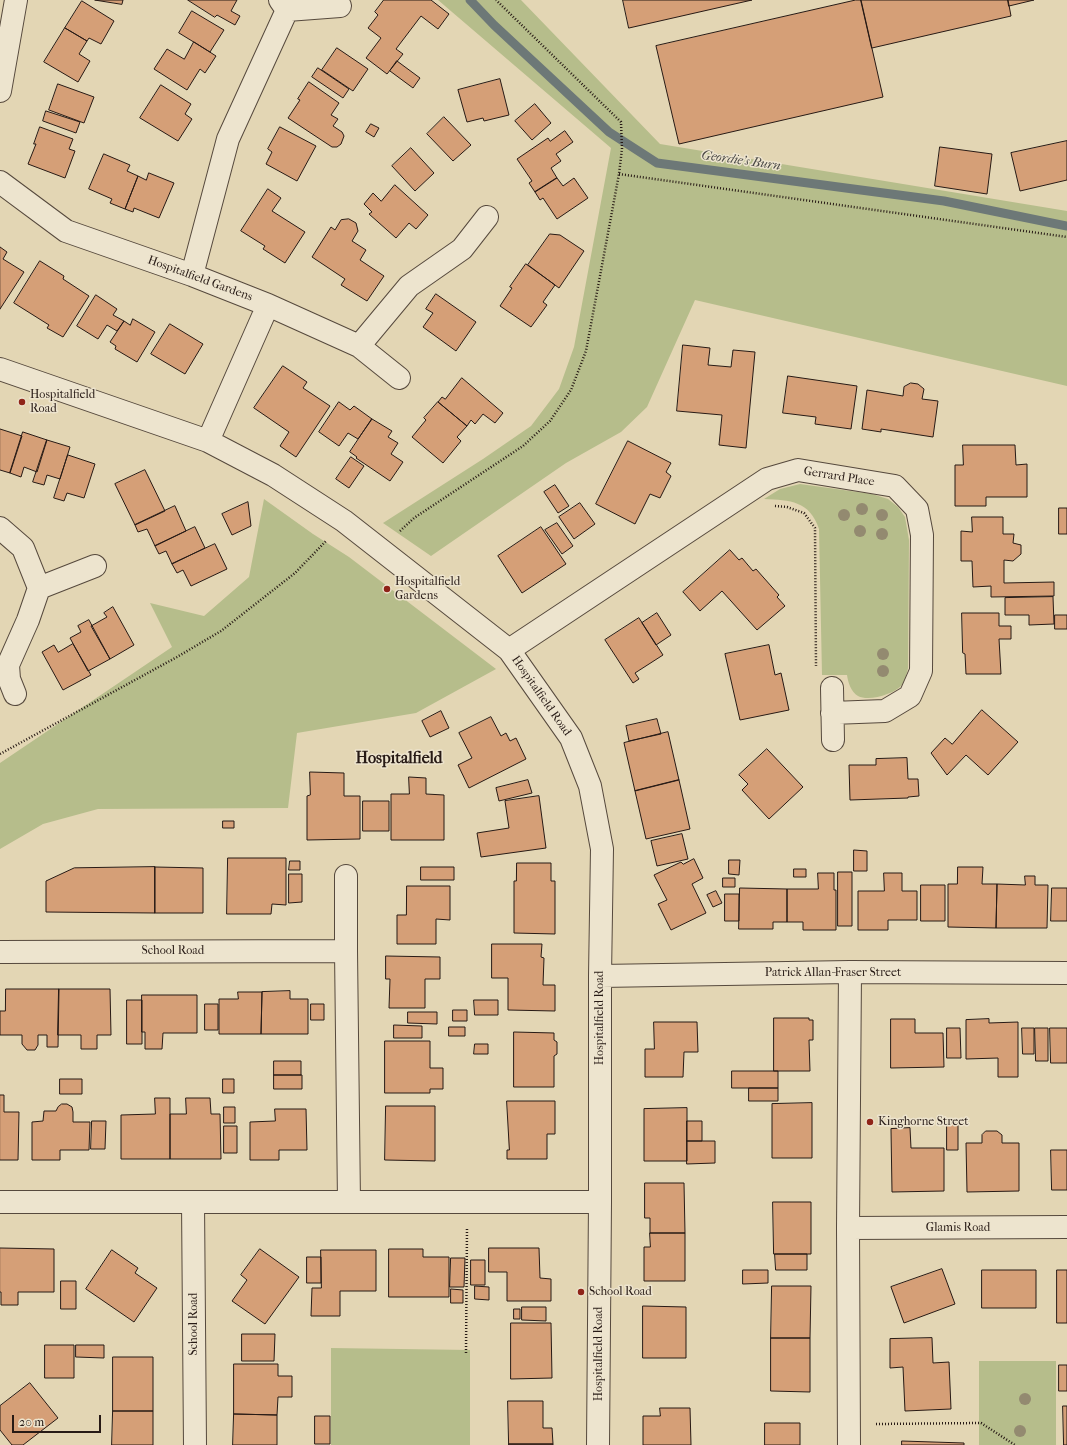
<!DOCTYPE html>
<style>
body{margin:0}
#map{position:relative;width:1067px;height:1445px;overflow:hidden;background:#e3d6b4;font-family:"IM FELL French Canon",serif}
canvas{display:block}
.scale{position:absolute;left:12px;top:1415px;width:89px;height:18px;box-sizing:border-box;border:2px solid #271a15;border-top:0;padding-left:5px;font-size:12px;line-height:14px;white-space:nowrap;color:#271a15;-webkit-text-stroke:3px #ede4ce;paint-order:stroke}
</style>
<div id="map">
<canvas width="1067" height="1445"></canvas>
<div class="scale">20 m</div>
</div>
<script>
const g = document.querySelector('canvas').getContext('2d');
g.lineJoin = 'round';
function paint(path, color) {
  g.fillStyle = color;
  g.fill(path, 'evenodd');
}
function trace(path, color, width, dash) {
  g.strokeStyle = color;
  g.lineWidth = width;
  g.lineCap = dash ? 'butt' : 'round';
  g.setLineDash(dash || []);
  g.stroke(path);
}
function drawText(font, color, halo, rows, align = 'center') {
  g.font = font + ' "IM FELL French Canon",serif';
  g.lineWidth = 3;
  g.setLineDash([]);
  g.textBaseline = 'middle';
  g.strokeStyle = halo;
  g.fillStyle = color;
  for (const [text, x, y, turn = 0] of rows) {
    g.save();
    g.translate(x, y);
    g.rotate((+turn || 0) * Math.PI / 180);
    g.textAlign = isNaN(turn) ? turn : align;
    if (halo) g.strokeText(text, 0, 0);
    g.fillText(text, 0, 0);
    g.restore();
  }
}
paint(new Path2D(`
 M438,0h83l139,144 407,67v175l-372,-86 -48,107 -26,25 -55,31 -135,93 -48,-33 100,-64 48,-33 28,-37 15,-42 37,-199z
 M800,484l72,10 16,5 10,8 7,10 4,23 -1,128c-1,5 -3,13 -6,17 -8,9 -33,17 -44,11 -7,-4 -10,-14 -11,-21h-25l-3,-146c-9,-28 -29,-29 -55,-30l16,-10z
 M264,499l49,35 36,23 147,112 -80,44 -119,20 -9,75 -190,1 -55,15 -43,25v-86l172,-116 -22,-44 54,13 45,-39z
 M331,1348l139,2v95h-139z
 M979,1361h77v84h-77z`), '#b6bd8b');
trace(new Path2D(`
 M470,0l24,25 115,107 48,31 287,38 123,25`), '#6d7877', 9);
const building = new Path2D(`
 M95,0h28l-1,4z
 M188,0h49l-6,11 9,5 -5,9 -18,-10 -2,2z
 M384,0h47l18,14 -11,15 -17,-13 -25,33 7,5 -16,20 -21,-16 15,-20 -13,-10 10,-13 -3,-3z
 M623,0h129l-123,28z
 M856,0h5l22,97 -204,47 -23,-98z
 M861,0h147l3,16 -139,32z
 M1008,0h26l-25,6z
 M82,1l32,20 -13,23 -12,-6 -2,3 -22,-13z
 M192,11l32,19 -14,22 -31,-19z
 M65,28l22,13 -8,13 11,7 -12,21 -34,-20z
 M194,42l22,14 -11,17 -5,-4 -13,21 -33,-21 13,-20 17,10z
 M337,48l31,21 -15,22 -31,-21z
 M397,61l23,17 -7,10 -23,-17z
 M318,68l31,21 -6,9 -31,-21z
 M500,79l9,36 -25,6 -1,-3 -16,4 -9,-32z
 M309,82l30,21 -8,12 7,4 -5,7 9,6 2,4 -3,8 -4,3h-5l-44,-29 12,-18 -2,-1z
 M58,84l36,13 -10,26 -35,-13z
 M161,85l30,19 -6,10 7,5 -14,22 -38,-23z
 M535,104l16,19 -19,17 -17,-19z
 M46,111l34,11 -4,11 -33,-12z
 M444,117l27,28 -18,16 -26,-27z
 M371,124l8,4 -5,9 -8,-5z
 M40,127l33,12 -4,10 6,2 -10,27 -37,-14 8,-20h-2z
 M280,127l36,19 -19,35 -31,-17 6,-12 -4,-3z
 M565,131l8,11 -17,12 5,7 -10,7 6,10 -22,14 -6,-9 3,-2 -15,-22 31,-21 2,3z
 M1067,141v39l-47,11 -9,-38z
 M940,147l52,7 -5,40 -52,-8z
 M411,148l23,25 -19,18 -23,-25z
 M104,154l26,11 -3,6 11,5 -13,33 -15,-6 2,-4 -23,-10z
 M149,173l25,10 -15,35 -25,-10 -1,4 -8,-3 13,-33 8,4z
 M557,178l6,8 11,-8 14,20 -31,21 -14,-21 -3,2 -5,-8z
 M395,185l33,30 -12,14 -7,-6 -13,15 -27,-24 3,-2 -8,-8 9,-11 8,8z
 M268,189l13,9 -9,13 33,21 -20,31 -22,-14 2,-3 -24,-15z
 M349,219l7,4 2,8 -6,10 14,9 -6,10 24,16 -17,25 -26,-16 4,-6 -33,-22 19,-30 4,3 6,-10z
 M550,234l10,1 24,16 -25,37 -31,-23z
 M0,247l7,5 -4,7 21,13 -24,37z
 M40,261l24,15 -1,3 26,17 -26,41 -16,-9 2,-3 -35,-22z
 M526,264l29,21 -12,17 4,3 -16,22 -31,-21 12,-18 -2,-1z
 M436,294l40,28 -20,29 -33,-24 10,-14 -7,-4z
 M96,295l21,14 -4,6 11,6 -7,10 -10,-6 -9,14 -21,-13z
 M133,319l22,13 -18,30 -22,-13 1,-3 -6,-4 14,-21 6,4z
 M170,324l33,20 -18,30 -34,-20z
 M683,345l27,3 -2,17 23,2 2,-17 22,2 -9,96 -27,-3 3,-30 -45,-4z
 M283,366l24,16 -4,6 27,18 -34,51 -16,-11 9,-14 -35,-24z
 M788,376l69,10 -6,43 -36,-5 1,-7 -33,-4z
 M462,378l41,35 -8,10 -12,-9 -8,10 -4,-4 -4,6 -29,-24 4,-5 3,2z
 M911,383l7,1 6,5 -2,10 16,2 -5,36 -52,-8v3l-19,-3 5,-39 36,6 1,-9z
 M339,402l11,8 4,-4 18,13 -14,20 -10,-6 -9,13 -20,-14z
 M438,402l29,24 -10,11 4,4 -18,22 -31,-26 14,-17 -2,-2z
 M372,419l20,12 -4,6 10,6 -7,11 12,8 -13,19 -34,-23 1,-1 -7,-5z
 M0,429l22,7 -12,37 -10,-3z
 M23,432l24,8 -10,32 -13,-5 -3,10 -11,-4z
 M47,440l23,7 -10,32 -13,-4 -3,10 -11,-3z
 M628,441l43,22 -5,9 5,4 -11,22 -10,-4 -15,30 -39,-20z
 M963,445h52l1,20 11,-1v33h-41v9h-31v-41h8z
 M68,455l27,9 -11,34 -17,-5 -3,8 -10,-3z
 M351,457l13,9 -15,22 -13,-9z
 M145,470l20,41 -30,14 -20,-41z
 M555,485l14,21 -11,7 -14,-21z
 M248,502l3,24 -19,9 -10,-21z
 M580,503l15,21 -21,15 -15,-22z
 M175,506l11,25 -31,15 -8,-17 -9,3 -3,-7z
 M1059,508h8v26h-8z
 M972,517h31v17h11l-1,9 8,2v9l-8,7 -9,-1v23l50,-1v14l-63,1v-11l-18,1 -1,-26h-11v-30l11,1z
 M557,523l16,23 -11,8 -17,-24z
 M195,527l10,21 -33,16 -6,-13 -7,3 -4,-8z
 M541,527l25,37 -44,29 -24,-37z
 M215,544l12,25 -36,17 -8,-16 -6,3 -5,-9z
 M730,550l9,10 3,-2 11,13 3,-2 23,26 -2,2 8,9 -28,24 -35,-39 -22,20 -17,-19z
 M1053,597l1,27 -25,1v-10h-24v-17z
 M113,607l21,38 -24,14 -19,-33 16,-9 -3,-4z
 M657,613l14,22 -15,10 -14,-22z
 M962,613h37v13h12v13h-12l2,35h-35l-1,-20 -2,-1z
 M1055,615h12v14h-12z
 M639,618l24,37 -28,18 4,6 -6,4 -28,-43z
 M89,620l21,39 -22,12 -18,-33 11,-6 -3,-6z
 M73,644l18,31 -28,15 -21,-38 12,-7 4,7z
 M769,645l6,30 6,-2 8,37 -49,10 -15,-66z
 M982,710l36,32 -30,33 -22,-20 -19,20 -16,-22 14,-15 7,6z
 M441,711l8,17 -19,9 -8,-16z
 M491,717l10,19 5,-3 4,8 6,-3 10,21 -57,29 -11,-23 14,-7 -13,-25z
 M657,719l4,15 -32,7 -3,-15z
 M668,732l11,48 -44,11 -11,-48z
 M767,749l36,38 -34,32 -27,-29 6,-6 -9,-9z
 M907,758l1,21h10l1,17 -11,1v1l-58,2 -1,-35h27v-6z
 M310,772l34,1v23h16v43l-53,1v-44l3,-1z
 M409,777l17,1v16l18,1v45h-53v-46h18z
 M528,780l4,13 -33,8 -3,-13z
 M679,780l11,49 -44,10 -11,-48z
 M539,796l7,52 -65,9 -4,-24 32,-5 -4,-27z
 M363,801h26v30h-26z
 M223,821h11v7h-11z
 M682,834l6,25 -31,7 -6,-25z
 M854,850l13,1v20h-13z
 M228,858h58v47l-14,-1 -1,10h-44z
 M694,859l9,19 -11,6 14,29 -35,17 -13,-26 9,-4 -13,-25 27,-13 2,2z
 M729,860h11l-1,15 -10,-1z
 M290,861h10v9h-11z
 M517,863h34v18h4v53l-41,-1v-52h2z
 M155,867v46l-109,-1v-31l28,-13z
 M155,867l48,1v45h-48z
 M421,867h33v13h-33z
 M958,867h25l-1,17h15l-1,44 -48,-1v-43h9z
 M794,869h12v8h-12z
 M838,872h14v54h-14z
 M818,873h16v17h2v40h-33v-8h-16v-33h31z
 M884,873h18v18h15v29h-29v10h-30v-39h26z
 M289,874h13v28l-13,1z
 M1025,876h10v9h13l-1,43h-51l1,-44 28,1z
 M723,878h12v9h-12z
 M921,885h24v36h-24z
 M407,886h43v34l-14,-1v25h-39v-29h9z
 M740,888l47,1v33h-14v7h-34z
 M1052,888h15v33h-16z
 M716,891l6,12 -9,4 -6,-12z
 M725,894h14v27h-14z
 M492,944h50l-1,13 3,1 -1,27h12v26l-47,-1v-32h-16z
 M386,956l54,1v22h-15v29h-36l1,-29h-4z
 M6,989h53l-1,58h-11v-12h-9v10l-3,5h-8l-5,-6v-9h-22v-24h5z
 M59,989h51l1,46h-14v14h-16v-14h-23z
 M290,991v8h18v35h-47l1,-42z
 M238,992h24l-1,42h-42v-35h19z
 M142,995h55v38h-34l-1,16h-17v-17h-3z
 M127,1000h15v44h-15z
 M474,1000h24v15h-23z
 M205,1004h13v26h-13z
 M311,1004h13v16h-13z
 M453,1010h14v11h-14z
 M408,1012h29v12l-29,-1z
 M774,1018h35v2h4v20h-4l1,31h-36z
 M891,1019h24v14h28l1,34 -53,1z
 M989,1019v4l29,-1v55h-20v-19l-32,1v-39z
 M654,1022h43l1,30h-14l-1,25h-38v-28h9z
 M394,1025l28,1v12h-28z
 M449,1027h16v9h-16z
 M947,1028h13l1,30h-14z
 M1022,1028h12v26h-11z
 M1035,1028h13v33h-12z
 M1050,1028h17v35h-16z
 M514,1032l40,1v7l3,2v12l-3,2v31h-40z
 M385,1041h45v27h13v21h-13v4h-45z
 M475,1044h13v10h-14z
 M274,1061h27v14h-27z
 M732,1071h46v17h-46z
 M274,1075h28v14h-28z
 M60,1079h22v15h-22z
 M223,1079h11v14h-11z
 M749,1088h29v13h-29z
 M0,1095h4v17h15l-1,48h-18z
 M155,1098h15v61h-49v-44l34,-1z
 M186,1098h24l1,16h9l1,45h-51v-45h16z
 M507,1101h48v33h-8v25h-40v-9h2z
 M812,1103v55h-40v-54z
 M62,1104h5l5,3 1,5v10h17l-1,28h-29v10h-28v-38l11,-1 1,-10h12l2,-4z
 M386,1106h49v55l-50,-1z
 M224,1107h11v16h-11z
 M687,1108v53h-43v-52z
 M275,1109h31l1,41h-28v10h-29v-38l25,-1z
 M92,1121h14l-1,28h-14z
 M687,1121h15v20h-15z
 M947,1123h11v27h-11z
 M224,1126h13v27h-13z
 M910,1128l1,20h33v43l-52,1 -1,-63z
 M986,1131h11l5,4v8h17v48l-52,1 -1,-49h16v-8z
 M687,1141h28v22l-28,1z
 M1051,1150h16v40h-15z
 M645,1183h39l1,50h-35v-15h-5z
 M773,1202h38v52h-37z
 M650,1233h35v48h-41v-34h6z
 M0,1248l54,1v43h-36v13h-17v-13h-1z
 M489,1248h50l1,30 11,1v22h-44v-29h-18z
 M260,1249l39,28 -34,47 -33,-23 15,-21 -6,-5z
 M389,1249h34v8h26v40h-60z
 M112,1250l26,18 -3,5 22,15 -23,34 -48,-33z
 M321,1250h55v41h-36v25h-29l1,-28h9z
 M775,1254h32v16h-31z
 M307,1257h14v26h-14z
 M451,1258h14l-1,29h-14z
 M471,1260h14v25h-14z
 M942,1269l13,35 -51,19 -13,-36z
 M743,1270h25v13l-25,1z
 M982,1270h54v38h-54z
 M1057,1270h10v53h-10z
 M61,1281h15v28h-15z
 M475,1286l14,1v13l-14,-1z
 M772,1286h39l-1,52h-39z
 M451,1289l12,1v13h-12z
 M643,1306l43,1v51h-43z
 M522,1307h24v14l-24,-1z
 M514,1309h6v10h-6z
 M511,1323h40l1,55 -41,1z
 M242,1334h33l-1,27h-32z
 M771,1338h39v54l-39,-1z
 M932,1338l1,25 16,-1 2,47 -46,2 -2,-44 -13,1v-29z
 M45,1345h29v33h-29z
 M76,1345h28v13l-28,-1z
 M113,1357h40v54h-40z
 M234,1364h44v12h14v21h-14l-1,18 -43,-1z
 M1059,1365h8v26h-8z
 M30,1383l28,35 -35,27h-11l-12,-15v-24z
 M508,1401h35v27h9l1,16h-44z
 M1063,1406h4v39h-3z
 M660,1408h30l1,37h-48v-29h17z
 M113,1411h40v34h-41z
 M234,1414l43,1v30h-44z
 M315,1416h15v28h-15z
 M765,1423h35v22h-35z
 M902,1441l62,2v2h-62z
 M509,1444h44v1h-44z`);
paint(building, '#d59f77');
trace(building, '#271a15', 1);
const minor = new Path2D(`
 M280,0l7,10 53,-4
 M0,91l16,-91
 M0,182l66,49 126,44 76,30 91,41 40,32
 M192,275l36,-136 59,-129
 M359,346l50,-60 53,-37 25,-32
 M0,369l208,72 65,34 71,46 165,129 62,88 19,48 12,63 -2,127v226l-2,243
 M208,441l60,-136
 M0,528l23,20 16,40 -11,32 -20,45 1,14 6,15
 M39,588l56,-22
 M509,650l258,-171 31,-9 97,16 22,23 5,26 -1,136 -11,25 -25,15 -53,2
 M832,688l1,52
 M346,876v75l3,251
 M0,952l346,-1
 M600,976l250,-4 217,1
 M0,1202h600
 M193,1202l2,243
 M848,1228l219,-1
 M849,1445l-1,-217 2,-256`);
trace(minor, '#56493d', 24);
trace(new Path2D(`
 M619,174l448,63
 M775,506l12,1 17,6 11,15 1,138
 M400,531l14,-13 109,-72 27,-25 21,-31 15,-39 33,-177 3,-25 -1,-27 -125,-122
 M0,754l177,-97 44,-26 74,-58 31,-32
 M466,1353l1,-125
 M876,1424l105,-1 34,22`), '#271a15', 2.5, [1, 2]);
trace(minor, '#ede4ce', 22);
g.fillStyle = '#938a70';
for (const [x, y] of [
 [862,509],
 [844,515],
 [882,515],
 [860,531],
 [882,534],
 [883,654],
 [883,671],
 [1025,1399],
 [1020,1431]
]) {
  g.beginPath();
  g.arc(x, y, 6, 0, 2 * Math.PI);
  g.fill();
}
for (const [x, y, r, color] of [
 [22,402,4,"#8f2418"],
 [387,589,4,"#8f2418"],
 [870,1122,4,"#8f2418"],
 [581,1292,4,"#8f2418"]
]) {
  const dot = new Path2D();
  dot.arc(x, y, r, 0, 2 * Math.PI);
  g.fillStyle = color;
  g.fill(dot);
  trace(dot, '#ede4ce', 1.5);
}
drawText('12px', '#271a15', '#ede4ce', [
 ["Hospitalfield Gardens",200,279,20],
 ["Gerrard Place",839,477,9],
 ["Hospitalfield Road",541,696,55],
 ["School Road",173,951],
 ["Patrick Allan-Fraser Street",833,973],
 ["Hospitalfield Road",600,1018,-90],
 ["Glamis Road",958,1228],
 ["School Road",194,1324,-90],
 ["Hospitalfield Road",599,1354,-90]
]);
drawText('12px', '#271a15', '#ede4ce', [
 ["Hospitalfield",30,395],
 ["Road",30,409],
 ["Hospitalfield",395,582],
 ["Gardens",395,596],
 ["Kinghorne Street",878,1122],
 ["School Road",589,1292]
], 'left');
drawText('italic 13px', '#4a4946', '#ede4ce', [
 ["Geordie's Burn",741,161,8]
]);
drawText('bold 16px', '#271a15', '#ede4ce', [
 ["Hospitalfield",399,759]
]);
</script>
